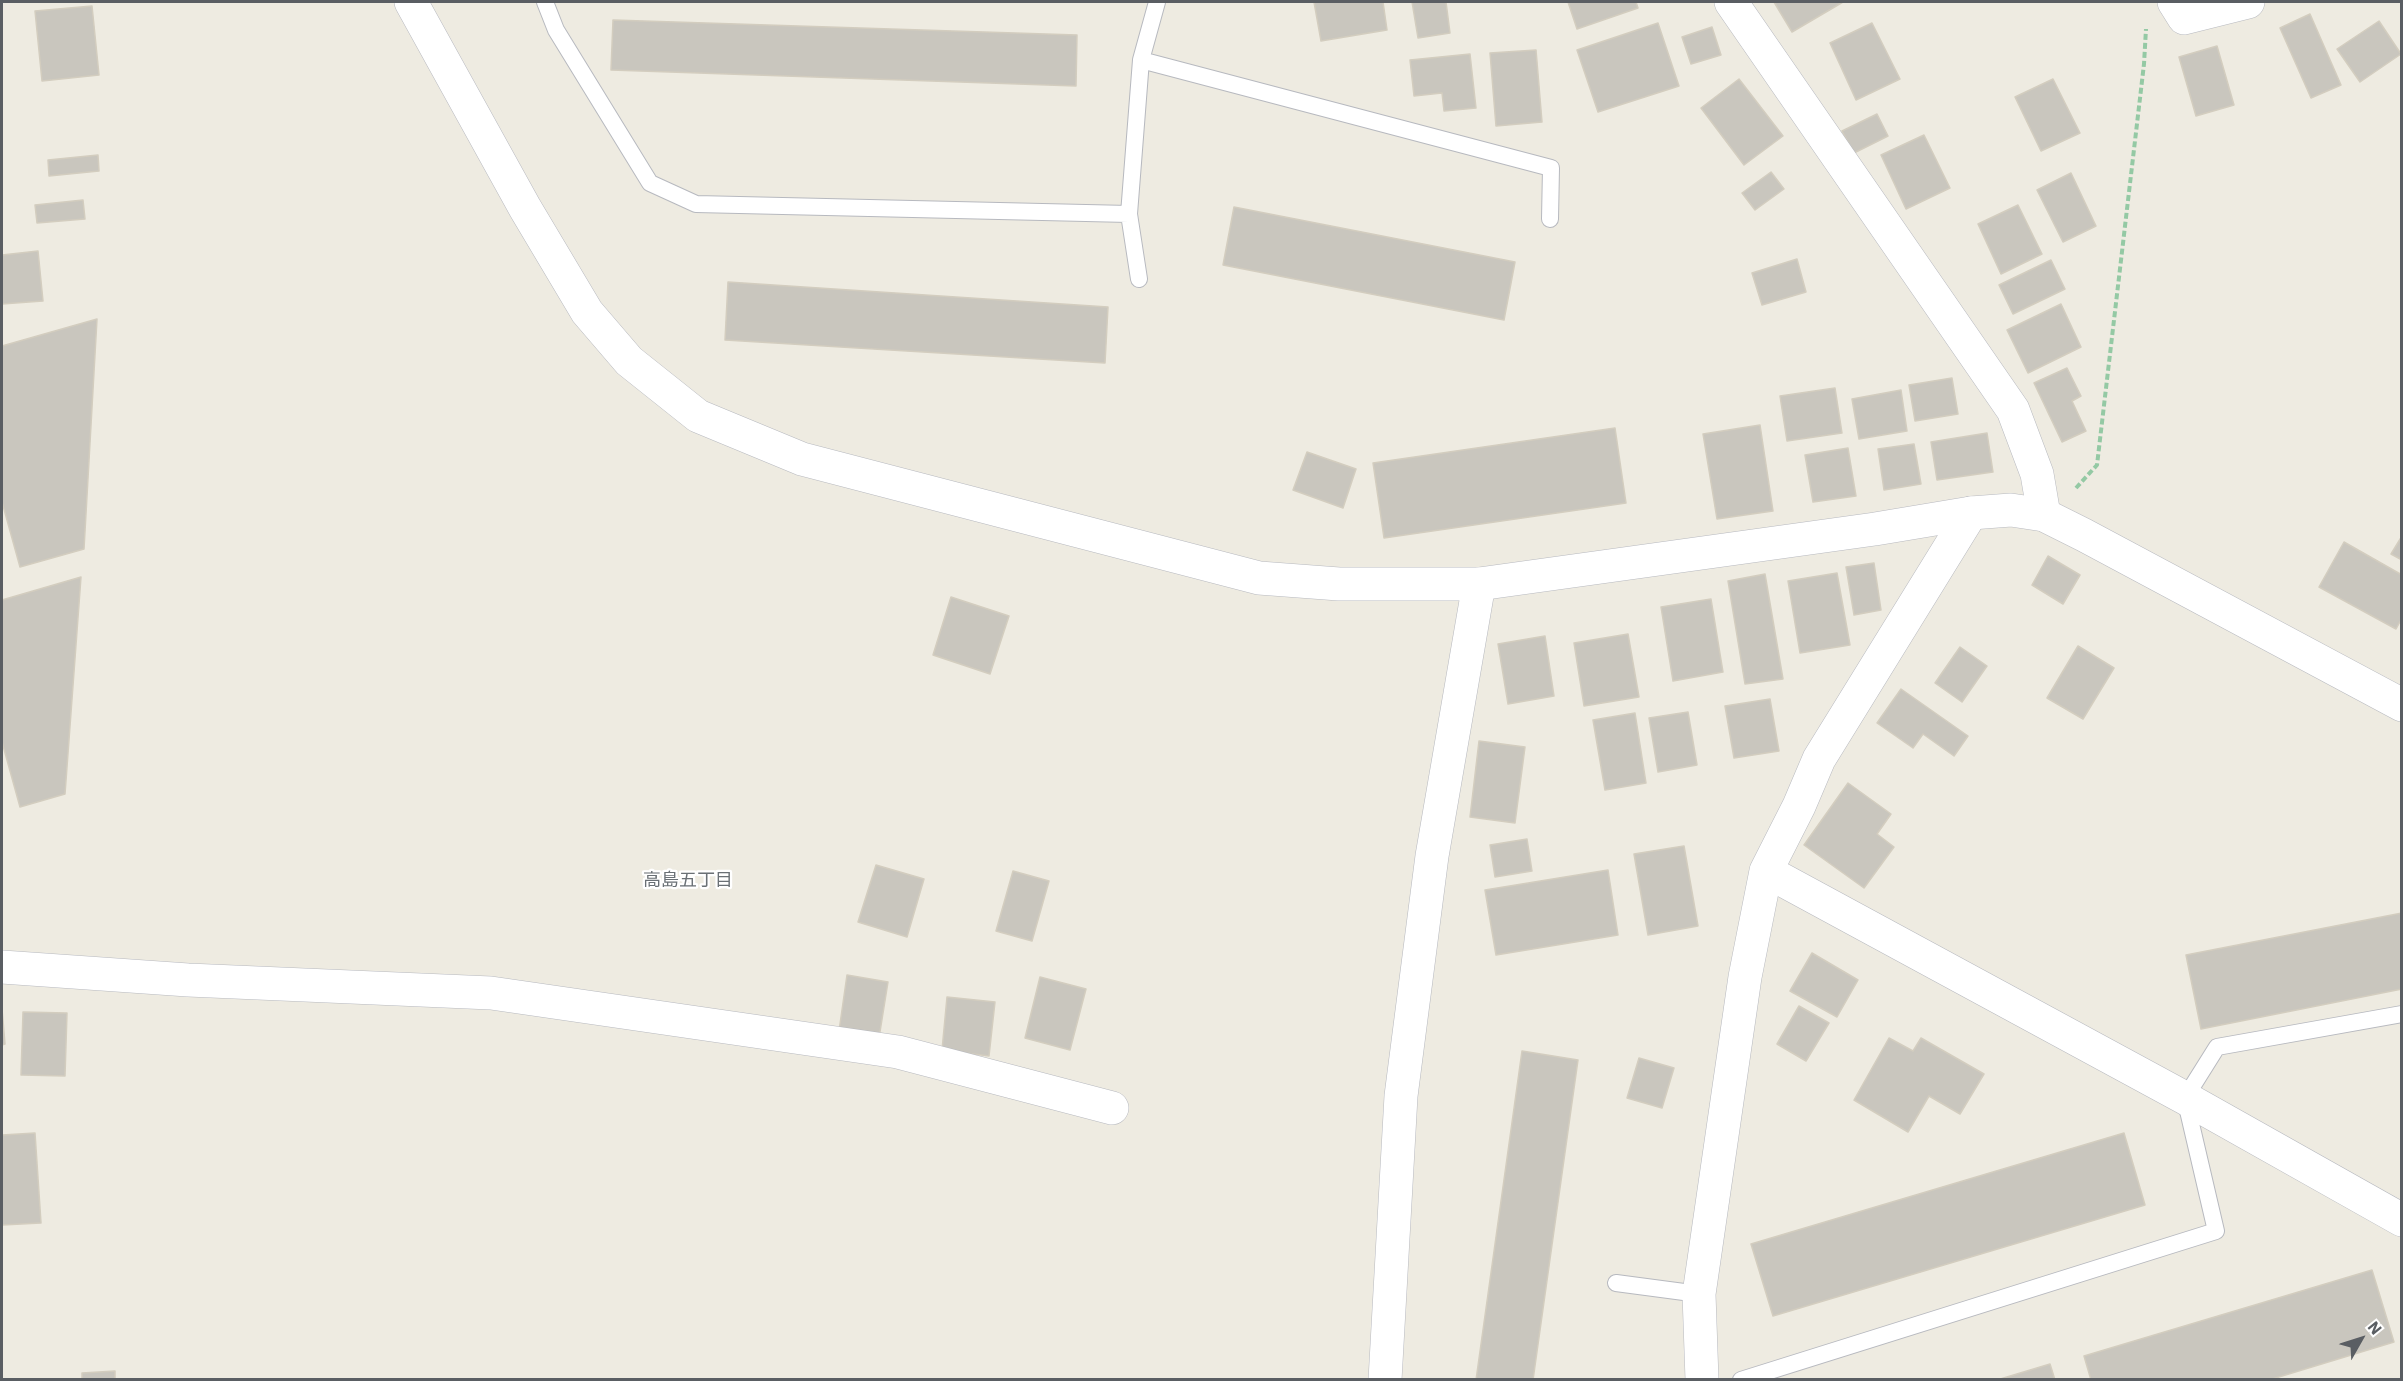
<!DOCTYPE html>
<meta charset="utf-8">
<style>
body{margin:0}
#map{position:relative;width:2403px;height:1381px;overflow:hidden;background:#eeebe1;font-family:"IBM Plex Sans",sans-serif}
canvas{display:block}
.frame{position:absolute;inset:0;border:3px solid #5a5e63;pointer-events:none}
.north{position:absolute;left:2331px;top:1309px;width:60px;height:60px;-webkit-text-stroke:4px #fff;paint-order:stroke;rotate:51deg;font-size:16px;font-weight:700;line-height:24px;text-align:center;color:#5a5e63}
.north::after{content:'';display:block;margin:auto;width:21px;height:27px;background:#5a5e63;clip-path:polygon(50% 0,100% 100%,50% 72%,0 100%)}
</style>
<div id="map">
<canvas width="2403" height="1381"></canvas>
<div class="frame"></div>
<div class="north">N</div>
</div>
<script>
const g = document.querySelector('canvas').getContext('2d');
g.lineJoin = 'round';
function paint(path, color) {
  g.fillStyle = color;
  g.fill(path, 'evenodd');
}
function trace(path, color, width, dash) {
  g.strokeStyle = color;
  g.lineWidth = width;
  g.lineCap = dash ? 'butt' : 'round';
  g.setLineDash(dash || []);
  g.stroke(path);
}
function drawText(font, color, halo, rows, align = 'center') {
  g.font = font + ' "IBM Plex Sans","Noto Sans JP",sans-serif';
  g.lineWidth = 4.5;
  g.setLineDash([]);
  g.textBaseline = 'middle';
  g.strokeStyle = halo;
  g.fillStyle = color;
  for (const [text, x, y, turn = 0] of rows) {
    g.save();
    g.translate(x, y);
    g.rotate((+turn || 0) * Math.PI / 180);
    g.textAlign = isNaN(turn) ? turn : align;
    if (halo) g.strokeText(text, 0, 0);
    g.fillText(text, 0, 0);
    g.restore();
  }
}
const building = new Path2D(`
 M1314,2h69l4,28 -66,11z
 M1412,2h34l4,31 -32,5z
 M1568,2h68l2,6 -61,21z
 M1774,2h69l-51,30z
 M92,6l7,69 -57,6 -7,-70z
 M2310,14l31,71 -30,13 -31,-70z
 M613,20l464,15 -1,51 -465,-16z
 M2379,21l22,33 -41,28 -23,-33z
 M1658,23l21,63 -81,26 -21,-62z
 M1872,23l28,56 -44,21 -26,-57z
 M1712,27l9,28 -30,9 -9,-27z
 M2217,46l17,59 -38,11 -17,-59z
 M1536,50l6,72 -46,4 -6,-73z
 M1470,54l6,54 -32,3 -2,-18 -28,3 -4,-36z
 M1739,79l44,57 -39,29 -43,-57z
 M2053,79l27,54 -39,18 -26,-54z
 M1877,114l11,22 -34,17 -12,-22z
 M1924,135l26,53 -44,21 -25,-54z
 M98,155l1,16 -50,5 -1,-16z
 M1771,172l13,17 -29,21 -13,-17z
 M2071,173l25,53 -33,16 -26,-52z
 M83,200l2,19 -48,4 -2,-18z
 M2018,205l24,49 -41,20 -23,-50z
 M1234,207l281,55 -11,58 -281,-55z
 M38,251l5,50 -41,3v-49z
 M1797,259l9,33 -44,13 -10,-32z
 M2051,260l14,29 -52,25 -14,-29z
 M728,282l380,25 -3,56 -380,-23z
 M2061,304l20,43 -53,26 -21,-43z
 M97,319l-13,230 -64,18 -18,-65v-156z
 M2067,368l14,28 -9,5 14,30 -24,11 -28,-59z
 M1952,378l6,36 -43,7 -6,-36z
 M1835,388l7,45 -55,8 -7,-45z
 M1901,390l6,41 -48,8 -7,-40z
 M1760,425l13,86 -56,8 -14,-85z
 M1615,428l11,75 -242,35 -11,-75z
 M1987,433l6,39 -56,8 -6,-38z
 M1914,444l7,40 -37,6 -6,-41z
 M1848,448l8,48 -43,6 -8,-47z
 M1307,452l49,17 -13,39 -50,-18z
 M2402,536v24l-11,-6z
 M2344,542l58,33v43l-6,11 -77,-42z
 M2048,556l32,19 -17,29 -31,-19z
 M1874,563l7,47 -27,5 -8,-48z
 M1837,573l13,72 -50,8 -12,-72z
 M1765,574l18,105 -38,5 -17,-103z
 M81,577l-16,217 -45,13 -18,-65v-142z
 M951,597l58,19 -19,58 -57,-19z
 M1711,599l12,73 -50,9 -12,-74z
 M1628,634l11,63 -55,9 -10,-63z
 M1545,636l9,60 -46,8 -10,-60z
 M2078,646l36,22 -31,51 -36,-21z
 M1960,647l27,19 -25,36 -27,-19z
 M1901,689l67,47 -14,20 -31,-22 -10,14 -36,-25z
 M1770,699l9,52 -45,7 -9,-52z
 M1688,712l9,53 -39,7 -9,-54z
 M1635,713l11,70 -41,7 -12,-70z
 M1479,741l46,6 -10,76 -45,-6z
 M1848,783l43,31 -14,20 17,13 -30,41 -60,-43z
 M1527,839l5,32 -37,6 -5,-32z
 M1684,846l14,80 -50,9 -14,-81z
 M876,865l48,14 -17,58 -49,-15z
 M1608,870l10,65 -122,20 -11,-65z
 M1013,871l36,10 -17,60 -36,-10z
 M2402,913v76l-201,40 -15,-74z
 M1812,953l46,27 -21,37 -47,-26z
 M847,975l41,7 -9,56 -40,-7z
 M1040,977l46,12 -16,61 -45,-12z
 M947,997l48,5 -6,54 -47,-6z
 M1799,1006l30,17 -23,38 -29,-17z
 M2,1009l3,35 -3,1z
 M23,1012l44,1 -2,63 -44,-1z
 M1889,1038l24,13 8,-13 63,36 -24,40 -31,-18 -21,36 -54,-32z
 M1522,1051l56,9 -45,320h-57z
 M1639,1058l35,10 -12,40 -35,-10z
 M35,1133l6,90 -39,2v-90z
 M2124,1133l21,72 -372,111 -22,-72z
 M2372,1270l22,72 -125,38h-178l-7,-24z
 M2050,1364l5,16h-58z
 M115,1371v9h-33v-7z`);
paint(building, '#c9c6be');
trace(building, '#d3cdbf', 1.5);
const service = new Path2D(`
 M545,2l11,28 94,153 46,21 433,10
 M1141,60l410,108 -1,51
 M1139,279l-10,-65 12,-154 16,-58
 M1616,1283l83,11
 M1741,1380l475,-149 -31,-133 32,-51 185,-33`);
const minor = new Path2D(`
 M1731,2l282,408 24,64 7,41
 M2174,2l10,16 64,-16
 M1766,871l419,227 217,122
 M2,967l186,13 303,13 407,59 214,56
 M1385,1380l16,-284 31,-240 47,-272
 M1702,1380l-3,-86 46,-317 21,-106 33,-65 20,-47 152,-246`);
const tertiary = new Path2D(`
 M411,2l114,206 62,104 42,49 69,55 104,43 457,119 80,6h140l396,-55 96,-16 40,-3 33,5 40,20 318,170`);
trace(service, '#b7b9bf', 18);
trace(minor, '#b7b9bf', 34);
trace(tertiary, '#b7b9bf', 34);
trace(new Path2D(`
 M2076,488l21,-23 47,-401 2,-35`), '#94c9a4', 4, [6, 3]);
trace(service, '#fff', 16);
trace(minor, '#fff', 33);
trace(tertiary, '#fff', 33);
drawText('18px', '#6a7075', '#fff', [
 ["高島五丁目",688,881]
]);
</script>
